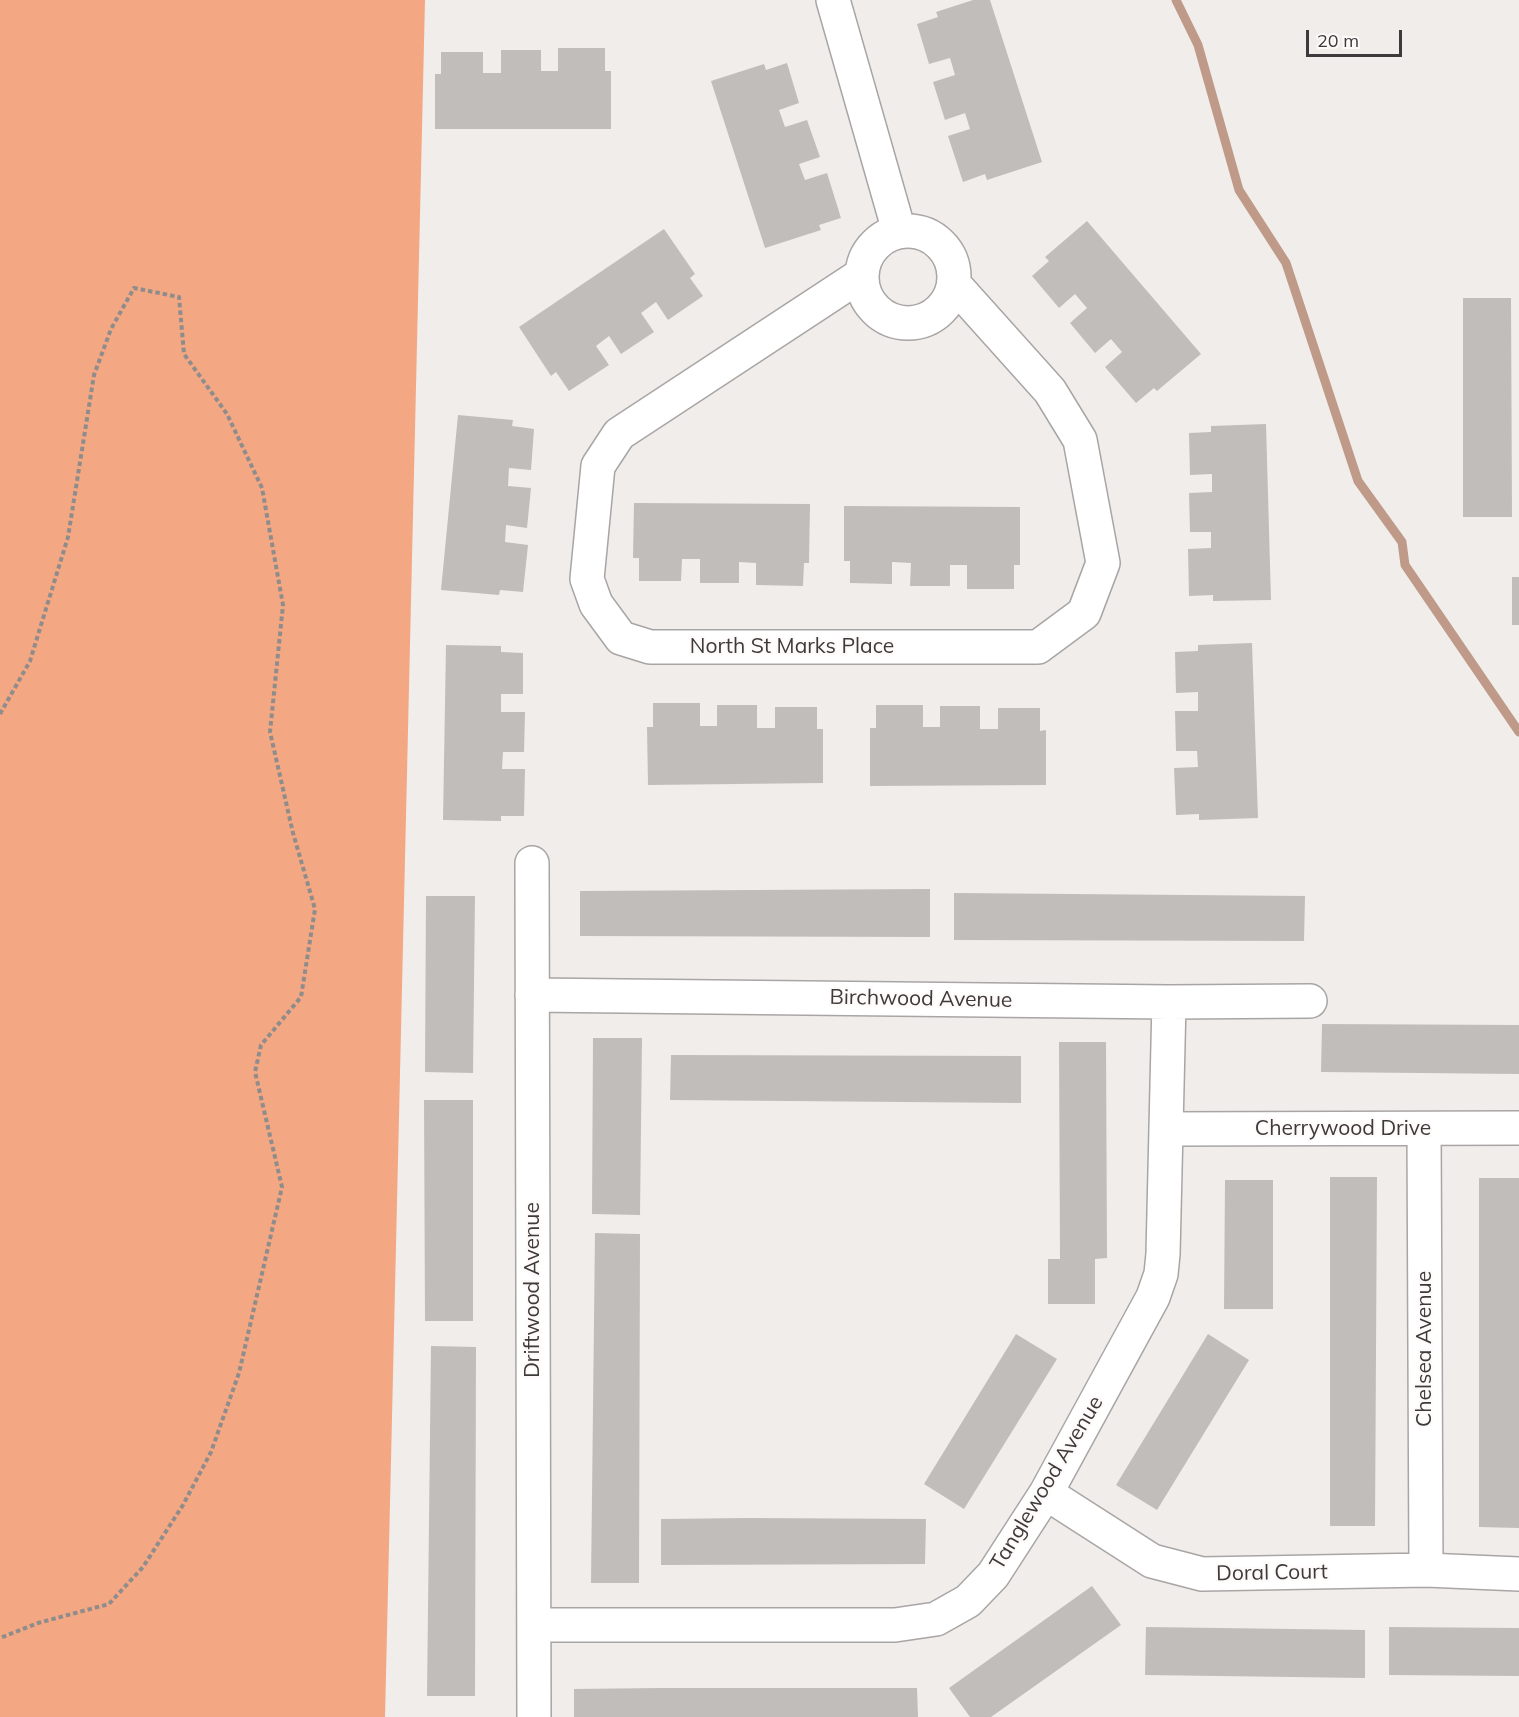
<!DOCTYPE html>
<style>
body{margin:0}
#map{position:relative;width:1519px;height:1717px;overflow:hidden;background:#f1edeb;font-family:Mulish,sans-serif}
canvas{display:block}
.scale{position:absolute;left:1306px;top:30px;width:96px;height:27px;box-sizing:border-box;border:3px solid #3c3a3a;border-top:0;padding-left:8px;font-size:18px;line-height:21px;white-space:nowrap;color:#3c3a3a;-webkit-text-stroke:4px #fefaf9;paint-order:stroke}
</style>
<div id="map">
<canvas width="1519" height="1717"></canvas>
<div class="scale">20 m</div>
</div>
<script>
const g = document.querySelector('canvas').getContext('2d');
g.lineJoin = 'round';
function paint(path, color) {
  g.fillStyle = color;
  g.fill(path, 'evenodd');
}
function trace(path, color, width, dash) {
  g.strokeStyle = color;
  g.lineWidth = width;
  g.lineCap = dash ? 'butt' : 'round';
  g.setLineDash(dash || []);
  g.stroke(path);
}
function drawText(font, color, halo, rows, align = 'center') {
  g.font = font + ' Mulish,sans-serif';
  g.lineWidth = 4.5;
  g.setLineDash([]);
  g.textBaseline = 'middle';
  g.strokeStyle = halo;
  g.fillStyle = color;
  for (const [text, x, y, turn = 0] of rows) {
    g.save();
    g.translate(x, y);
    g.rotate((+turn || 0) * Math.PI / 180);
    g.textAlign = isNaN(turn) ? turn : align;
    if (halo) g.strokeText(text, 0, 0);
    g.fillText(text, 0, 0);
    g.restore();
  }
}
paint(new Path2D(`
 M0,0h425l-40,1717h-385z`), '#f4a783');
trace(new Path2D(`
 M1176,0l22,45 41,145 47,73 72,218 44,61 3,23 114,167`), '#c09a88', 9);
paint(new Path2D(`
 M973,0h17l52,162 -55,18 -2,-6 -22,8 -15,-46 22,-7 -5,-16 -20,7 -12,-38 22,-7 -5,-17 -21,6 -12,-40 21,-7 -2,-5z
 M558,48h47v23h6v58h-176v-55h6v-22h42v21h18v-23h40v21h17z
 M787,63l12,40 -20,7 6,17 22,-7 13,37 -21,7 6,16 22,-7 14,45 -22,7 2,5 -56,18 -54,-167 53,-17 2,6z
 M1087,221l114,133 -44,37 -3,-3 -18,15 -31,-36 17,-15 -11,-13 -16,14 -25,-30 17,-15 -12,-14 -16,14 -27,-32 17,-15 -4,-4z
 M664,229l31,45 -5,4 13,18 -35,24 -12,-18 -15,11 13,19 -33,22 -12,-18 -13,10 13,19 -40,26 -13,-19 -5,4 -32,-49z
 M1463,298h48l1,219h-49z
 M458,415l55,5 -1,6 22,3 -3,41 -22,-2 -1,18 23,2 -4,40 -21,-3 -1,17 23,3 -5,47 -23,-2 -1,5 -58,-5z
 M1266,424l5,176 -58,1v-6l-24,1 -1,-47 23,-1v-16h-21l-1,-39 23,-1v-18l-22,1 -1,-42 22,-1v-6z
 M634,503l176,1 -1,59h-5l-1,23 -47,-1v-22l-17,-1v21h-39v-24h-18l-1,22h-42v-23h-6z
 M844,506l176,1v58h-6v24h-47v-24h-17v21h-40l1,-23 -19,-1v22l-42,-1v-22h-6z
 M1512,577h7v48h-7z
 M1252,643l6,175 -59,2v-6l-23,1 -2,-47 24,-1 -1,-16h-21l-1,-40h23v-19l-22,1 -1,-41 23,-1v-6z
 M446,645l55,1v6l22,1v41h-22v18h24l-1,40h-21l-1,17h23l-1,47h-23v5l-58,-1z
 M653,703h47v23h17v-21h40v23h18v-21h42v22h6v54l-175,2 -1,-58h6z
 M876,705h47v22h17v-21h40v23h18v-21h42v23l6,-1v55l-176,1v-58h6z
 M930,889v48l-350,-1v-45z
 M954,893l351,3 -1,45 -350,-1z
 M426,896h49l-2,177 -48,-1z
 M1322,1024l197,1v49l-198,-2z
 M593,1038h49l-2,177 -48,-1z
 M1059,1042h47l1,216 -12,1v45h-47v-45h12z
 M671,1055l350,1v47l-351,-3z
 M424,1100h49v221h-48z
 M1330,1177h47l-2,349h-45z
 M1479,1178h40v350l-40,-1z
 M1225,1180h48v129h-49z
 M595,1233l45,1 -1,349h-48z
 M1016,1334l41,25 -93,150 -40,-25z
 M1208,1334l41,26 -92,150 -41,-25z
 M431,1346l45,1 -1,349h-48z
 M748,1518l178,1 -1,45 -264,1v-46z
 M1092,1586l29,39 -130,92h-21l-21,-29z
 M1146,1627l219,3v48l-220,-3z
 M1389,1627l130,1v48l-130,-1z
 M661,1688h256l1,29h-344v-28z`), '#c1bdbb');
const minor = new Path2D(`
 M833,0l66,231
 M862 277a46 46 0 1 1 92 0a46 46 0 1 1-92 0Z
 M861,275l-242,159 -21,32 -11,113 9,25 25,34 29,9h388l46,-34 19,-50 -23,-123 -30,-49 -96,-107
 M532,863l2,854
 M532,995l637,7 141,-1
 M1167,1129l352,-1
 M1424,1129l2,441
 M1046,1493l106,68 50,13 224,-4 93,4
 M534,1625h361l41,-6 32,-18 25,-26 53,-82 107,-196 8,-23 2,-20 6,-252`);
trace(minor, '#a9a5a4', 36);
trace(new Path2D(`
 M0,714l30,-53 38,-124 26,-162 17,-46 23,-41 45,9 5,57 43,60 35,74 21,117 -13,127 23,101 22,76 -14,88 -40,48 -6,27 27,115 -43,186 -28,79 -28,53 -40,62 -34,37 -71,19 -38,15`), '#8f8d8c', 4, [4.5, 3]);
trace(minor, '#fff', 33);
drawText('21px', '#3c3a3a', '#fefaf9', [
 ["North St Marks Place",792,647],
 ["Birchwood Avenue",921,999,1],
 ["Cherrywood Drive",1343,1129],
 ["Driftwood Avenue",533,1290,-90],
 ["Chelsea Avenue",1425,1349,-90],
 ["Tanglewood Avenue",1047,1483,-59],
 ["Doral Court",1272,1573,-1]
]);
</script>
